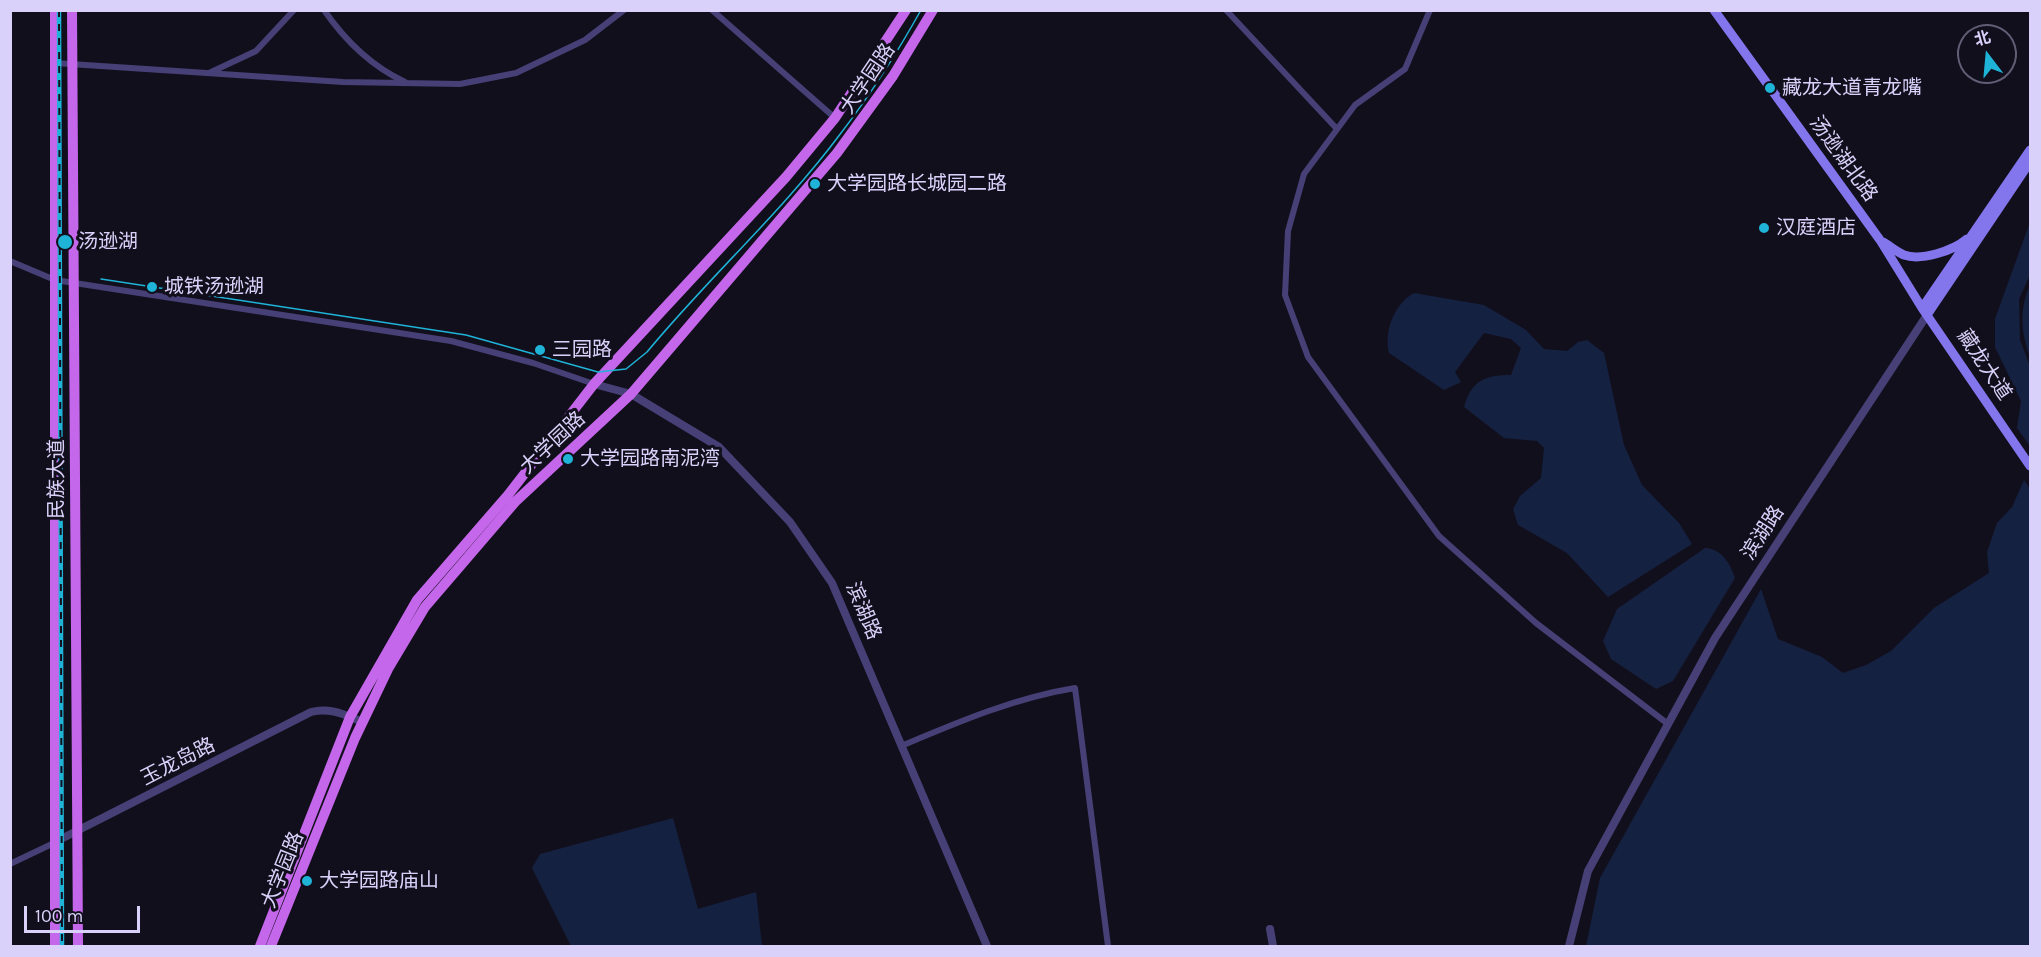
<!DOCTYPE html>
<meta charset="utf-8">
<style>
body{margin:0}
#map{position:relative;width:2041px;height:957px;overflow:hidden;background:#120f1d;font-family:Karla,"Noto Sans SC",sans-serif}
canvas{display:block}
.frame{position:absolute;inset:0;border:12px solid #d9d1f9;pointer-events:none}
.north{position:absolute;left:1957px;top:24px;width:60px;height:60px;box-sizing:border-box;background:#120f1d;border:2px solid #625d75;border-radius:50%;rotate:344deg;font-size:16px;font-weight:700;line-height:24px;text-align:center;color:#d9d1f9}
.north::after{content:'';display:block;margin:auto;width:21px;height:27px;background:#1eb3d7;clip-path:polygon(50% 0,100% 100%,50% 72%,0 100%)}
.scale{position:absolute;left:24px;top:906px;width:116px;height:27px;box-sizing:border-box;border:3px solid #d9d1f9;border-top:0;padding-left:8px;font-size:18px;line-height:21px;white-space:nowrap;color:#d9d1f9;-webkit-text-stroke:4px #120f1d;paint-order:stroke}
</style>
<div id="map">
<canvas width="2041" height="957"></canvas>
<div class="frame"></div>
<div class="north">北</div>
<div class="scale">100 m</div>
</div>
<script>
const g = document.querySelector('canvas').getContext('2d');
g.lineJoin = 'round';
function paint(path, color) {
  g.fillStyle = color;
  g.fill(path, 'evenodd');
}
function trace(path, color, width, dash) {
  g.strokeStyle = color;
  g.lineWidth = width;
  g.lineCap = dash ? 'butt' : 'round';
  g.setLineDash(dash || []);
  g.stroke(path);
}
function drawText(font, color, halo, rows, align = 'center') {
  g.font = font + ' Karla,"Noto Sans SC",sans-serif';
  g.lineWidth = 6;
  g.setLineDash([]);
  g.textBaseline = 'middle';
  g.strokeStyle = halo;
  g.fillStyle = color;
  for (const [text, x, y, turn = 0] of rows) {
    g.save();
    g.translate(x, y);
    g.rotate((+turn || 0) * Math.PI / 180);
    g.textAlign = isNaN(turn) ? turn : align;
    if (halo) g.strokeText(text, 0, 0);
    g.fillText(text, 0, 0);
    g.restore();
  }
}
paint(new Path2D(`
 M2030,222v53l-11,24 1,41 10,26v80l-13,-18 4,-27 -26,-54v-28z
 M2030,285v72c-9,-24 -11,-48 0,-72z
 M1414,293l70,12 42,25 18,19 23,2 11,-9 9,-2 17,13 20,92 18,40 37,38 13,21 -84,53 -41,-44 -49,-28 -5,-16 7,-13 21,-18 3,-30 -7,-7 -33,-3 -40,-31c8,-27 21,-32 47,-32l10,-27 -10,-9 -27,-6 -29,39 6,10 -17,8 -55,-37c-5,-22 5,-49 25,-60z
 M2024,480l6,9v457h-444l14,-68 161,-289 17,50 44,18 21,16 23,-8 25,-14 43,-43 55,-35 -2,-21 10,-29 15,-16z
 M1705,548c17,1 25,15 30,30l-62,103 -17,8 -45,-30 -8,-18 14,-32z
 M673,818l25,91 58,-17 6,54h-191l-39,-78 8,-14z`), '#152140');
trace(new Path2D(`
 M324,10c22,32 47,56 81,72
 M712,10l123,108
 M1226,10l111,119
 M1430,10l-25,59 -50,36 -51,69 -16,57 -3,64 23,62 131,179 97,87 132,101
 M55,63l288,19 117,2 56,-11 69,-33 39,-30
 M209,73l47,-22 38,-41
 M10,261l45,19 396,61 82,22 61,21
 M901,746c57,-24 113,-48 174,-58l33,258
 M10,864l46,-22`), '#474076', 6);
trace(new Path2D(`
 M594,384l37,10 88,53 71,75 42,61 155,363
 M57,841l254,-129c19,-5 34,3 52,10
 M1270,929l3,17
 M1569,946l19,-75 127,-233 212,-323`), '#474076', 8);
trace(new Path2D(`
 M1714,10l166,230 42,68 108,158
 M1883,242c7,4 14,10 21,13 17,6 49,-4 63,-16
 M1922,308l108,-158
 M1927,315l103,-153`), '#8375ec', 9);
trace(new Path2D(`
 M55,10v936
 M72,10l6,936
 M260,946l90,-229 67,-117 91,-105 86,-111 192,-207 49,-59 71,-108
 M271,946l84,-208 33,-69 37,-62 91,-106 115,-107 206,-241 56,-77 40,-66`), '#c567ea', 10);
trace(new Path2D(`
 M101,279l365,56 132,37 28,-3 21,-17c62,-75 136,-141 194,-219 30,-39 56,-80 80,-123`), '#1eb3d7', 1.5);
const rail = new Path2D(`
 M59,10l3,936`);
trace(rail, '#1eb3d7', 4.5);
trace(rail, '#120f1d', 2, [7]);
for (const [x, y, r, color] of [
 [1770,88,6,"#1eb3d7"],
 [815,184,6,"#1eb3d7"],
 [1764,228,6,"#1eb3d7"],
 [65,242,8,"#1eb3d7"],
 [152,287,6,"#1eb3d7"],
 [540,350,6,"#1eb3d7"],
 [568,459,6,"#1eb3d7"],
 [307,881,6,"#1eb3d7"]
]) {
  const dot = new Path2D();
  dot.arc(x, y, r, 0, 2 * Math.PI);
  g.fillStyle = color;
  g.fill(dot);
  trace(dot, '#120f1d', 2);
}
drawText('20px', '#d9d1f9', '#120f1d', [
 ["大学园路",868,79,-56],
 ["汤逊湖北路",1843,159,54],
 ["藏龙大道",1984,365,56],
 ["大学园路",553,443,-43],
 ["民族大道",57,479,-90],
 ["滨湖路",1763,533,-57],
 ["滨湖路",863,611,67],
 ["玉龙岛路",178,762,-27],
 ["大学园路",283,870,-68]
]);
drawText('20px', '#d9d1f9', '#120f1d', [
 ["藏龙大道青龙嘴",1782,88],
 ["大学园路长城园二路",827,184],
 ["汉庭酒店",1776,228],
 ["汤逊湖",78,242],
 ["城铁汤逊湖",164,287],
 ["三园路",552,350],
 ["大学园路南泥湾",580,459],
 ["大学园路庙山",319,881]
], 'left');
</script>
